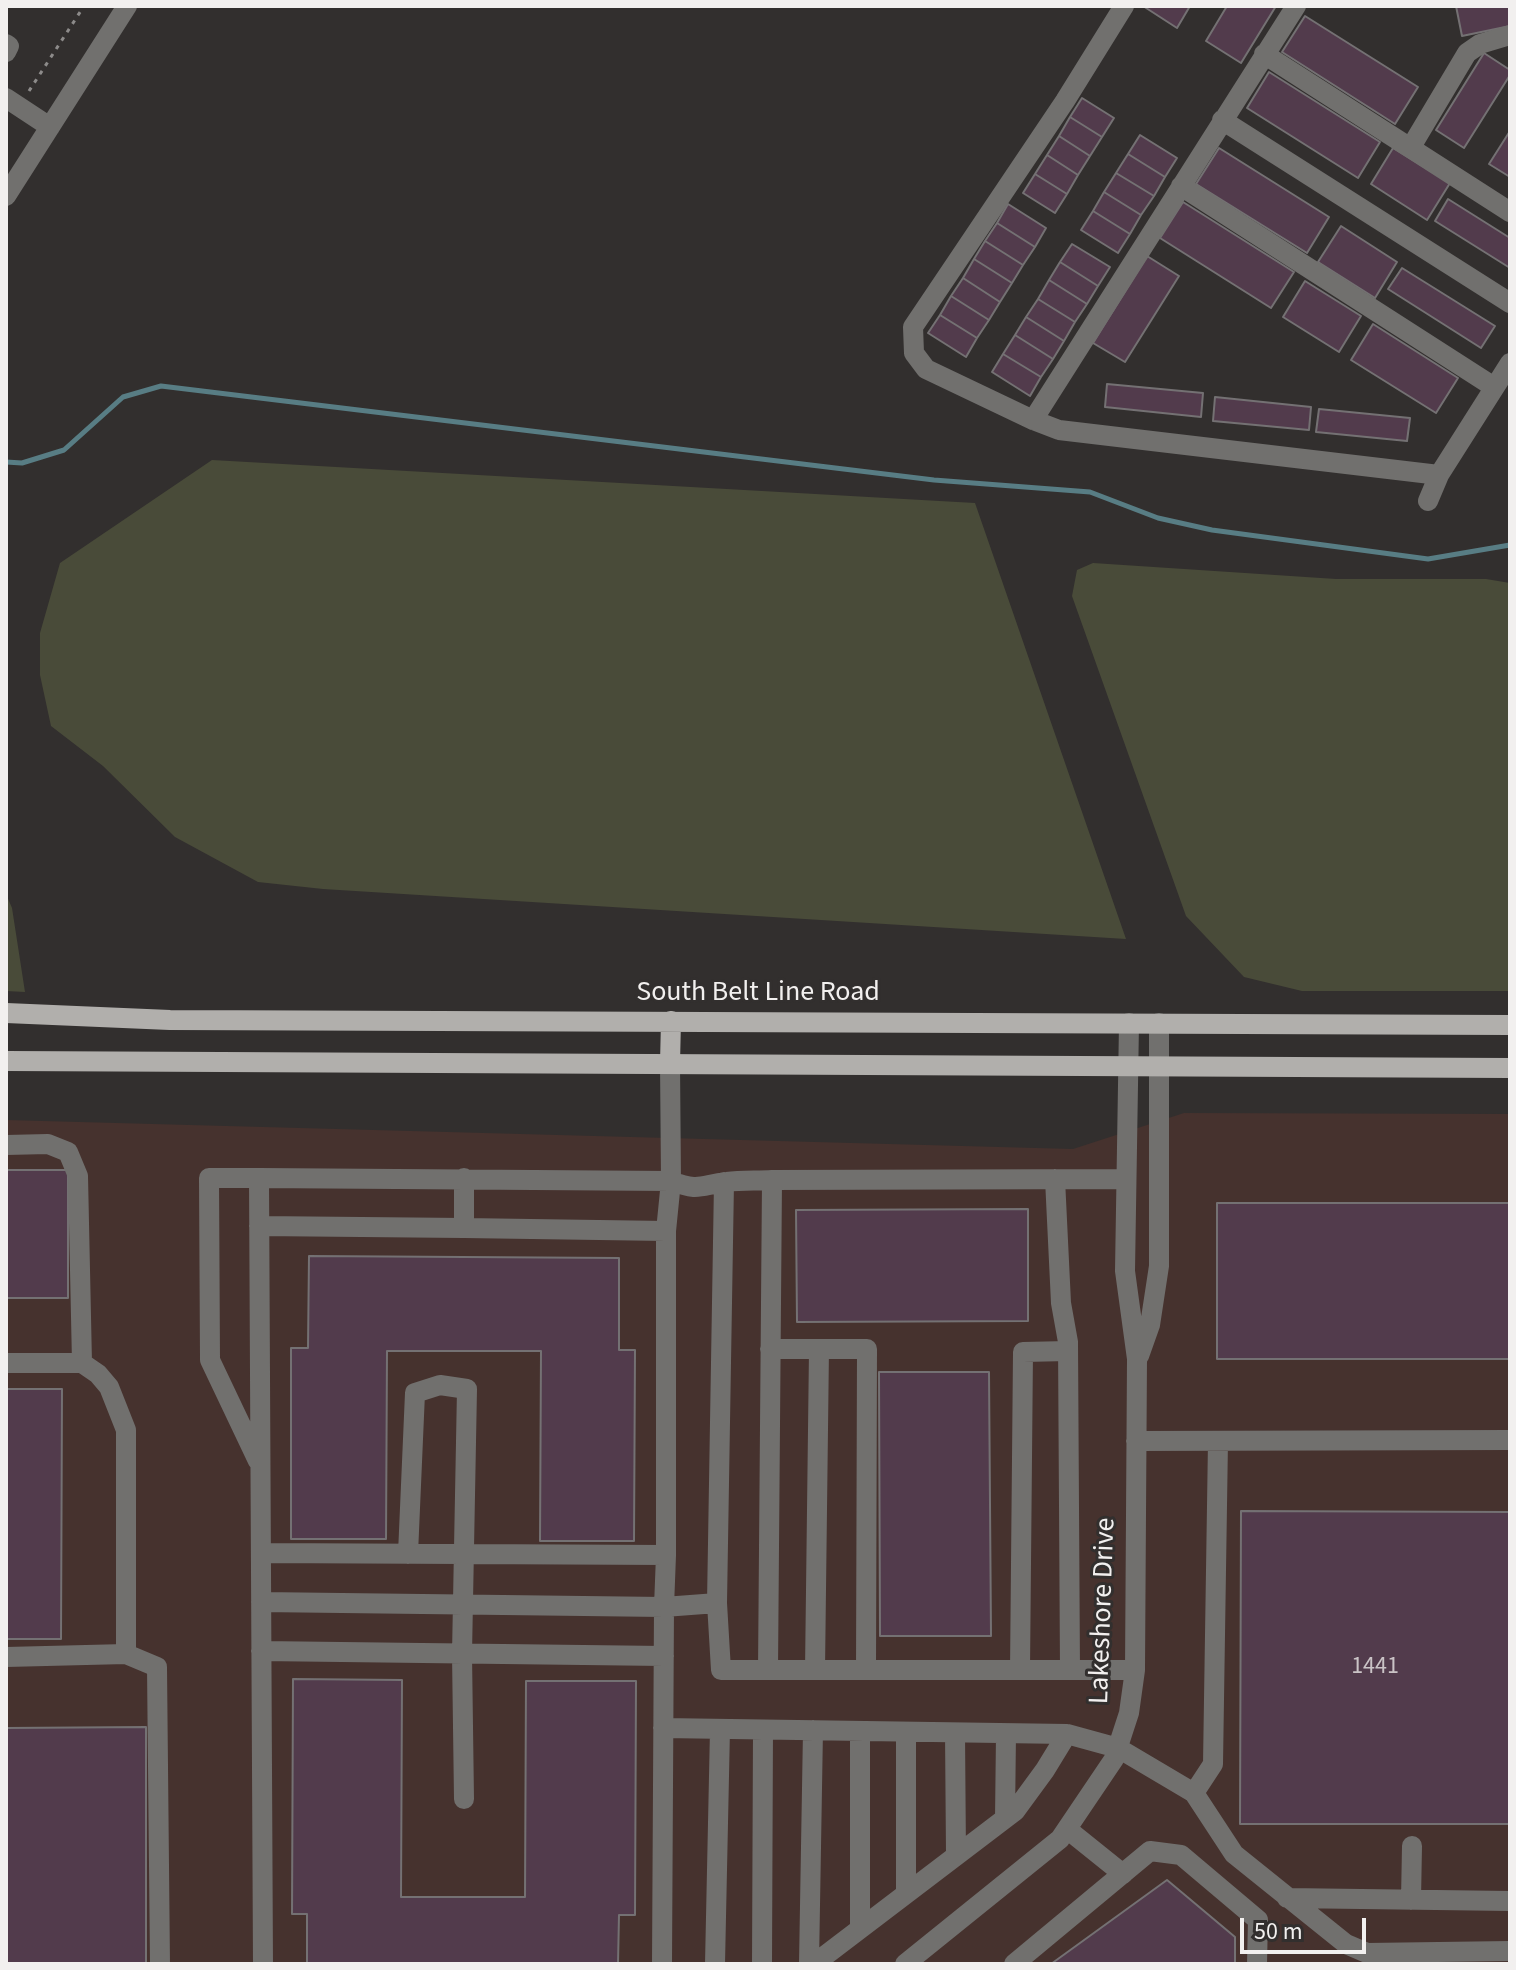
<!DOCTYPE html>
<style>
body{margin:0}
#map{position:relative;width:1516px;height:1970px;overflow:hidden;background:#322f2e;font-family:"Source Sans 3",sans-serif}
canvas{display:block}
.frame{position:absolute;inset:0;border:8px solid #f2f0ef;pointer-events:none}
.scale{position:absolute;left:1240px;top:1918px;width:126px;height:36px;box-sizing:border-box;border:4px solid #f2f0ef;border-top:0;padding-left:10px;font-size:24px;line-height:28px;white-space:nowrap;color:#f2f0ef;-webkit-text-stroke:6px #322f2e;paint-order:stroke}
</style>
<div id="map">
<canvas width="1516" height="1970"></canvas>
<div class="frame"></div>
<div class="scale">50 m</div>
</div>
<script>
const g = document.querySelector('canvas').getContext('2d');
g.lineJoin = 'round';
function paint(path, color) {
  g.fillStyle = color;
  g.fill(path, 'evenodd');
}
function trace(path, color, width, dash) {
  g.strokeStyle = color;
  g.lineWidth = width;
  g.lineCap = dash ? 'butt' : 'round';
  g.setLineDash(dash || []);
  g.stroke(path);
}
function drawText(font, color, halo, rows, align = 'center') {
  g.font = font + ' "Source Sans 3",sans-serif';
  g.lineWidth = 6;
  g.setLineDash([]);
  g.textBaseline = 'middle';
  g.strokeStyle = halo;
  g.fillStyle = color;
  for (const [text, x, y, turn = 0] of rows) {
    g.save();
    g.translate(x, y);
    g.rotate((+turn || 0) * Math.PI / 180);
    g.textAlign = isNaN(turn) ? turn : align;
    if (halo) g.strokeText(text, 0, 0);
    g.fillText(text, 0, 0);
    g.restore();
  }
}
paint(new Path2D(`
 M1184,1113l326,1v850h-1504v-844l1067,29z`), '#46322e');
paint(new Path2D(`
 M212,460l763,43 151,436 -803,-50 -65,-7 -83,-45 -72,-71 -52,-40 -11,-51v-42l20,-70z
 M1093,563l243,16h150l24,4v408h-208l-58,-14 -58,-61 -114,-320 5,-26z
 M6,894l6,14 13,84 -19,-1z`), '#494b39');
trace(new Path2D(`
 M6,462l16,1 42,-13 59,-53 38,-11 773,94 156,12 68,26 54,12 216,29 82,-14`), '#587d84', 5);
const building = new Path2D(`
 M1143,6h47l-13,22z
 M1227,6h49l-35,57 -35,-22z
 M1456,6h54v20l-48,10z
 M1305,16l113,71 -23,37 -113,-72z
 M1484,53l26,17v5l-46,73 -28,-18z
 M1269,72l111,70 -22,36 -111,-70z
 M1082,98l32,20 -12,19 -32,-20z
 M1070,117l32,20 -12,19 -31,-20z
 M1510,131v46l-21,-13z
 M1140,135l37,23 -12,19 -37,-23z
 M1059,136l31,20 -12,19 -31,-20z
 M1219,148l110,69 -22,36 -111,-69z
 M1393,148l57,35 -23,37 -56,-36z
 M1128,154l37,23 -11,19 -38,-23z
 M1047,155l31,20 -11,19 -32,-20z
 M1116,173l38,23 -13,19 -37,-23z
 M1035,174l32,20 -12,19 -32,-20z
 M1104,192l37,23 -11,19 -37,-23z
 M1448,199l62,39v30l-75,-47z
 M1183,202l111,70 -23,36 -111,-70z
 M1008,204l38,24 -11,19 -38,-24z
 M1093,211l37,23 -12,19 -37,-23z
 M997,223l38,24 -12,18 -38,-24z
 M1341,226l56,36 -22,36 -57,-36z
 M985,241l38,24 -11,18 -38,-24z
 M1072,244l38,23 -12,19 -38,-24z
 M1147,256l32,20 -54,86 -32,-19z
 M974,259l38,24 -12,19 -37,-24z
 M1060,262l38,24 -11,18 -38,-24z
 M1402,268l93,58 -14,22 -93,-59z
 M963,278l37,24 -11,18 -38,-24z
 M1049,280l38,24 -12,18 -37,-23z
 M1305,281l56,35 -22,36 -56,-35z
 M951,296l38,24 -12,18 -37,-23z
 M1038,299l37,23 -11,19 -38,-24z
 M940,315l37,23 -11,19 -38,-24z
 M1026,317l38,24 -11,18 -38,-24z
 M1373,324l85,54 -22,35 -85,-53z
 M1015,335l38,24 -12,18 -38,-23z
 M1003,354l38,23 -11,19 -38,-24z
 M1107,384l96,9 -2,24 -96,-10z
 M1215,397l96,10 -2,23 -96,-9z
 M1319,409l91,9 -3,23 -91,-9z
 M6,1170h62v128h-62z
 M1217,1203h293v156h-293z
 M1028,1209v112l-231,1 -1,-112z
 M309,1256l310,2v92h16l-1,191h-94l1,-190h-154l-1,188h-95v-191h17z
 M879,1372h110l2,264h-111z
 M6,1389h56l-1,250h-55z
 M1241,1511l269,1v312h-270z
 M293,1679l109,1 -1,217h124l1,-216h110l-1,234h-16l-1,49h-311v-50h-15z
 M146,1727v237h-140v-236z
 M1167,1880l68,57v27h-184z`);
paint(building, '#523b4c');
trace(building, '#747173', 2);
trace(new Path2D(`
 M29,91l55,-85`), '#8d8b8a', 3, [4, 6]);
trace(new Path2D(`
 M1124,6l-59,95 -152,226 1,26 12,16 107,51 26,10 380,45
 M6,44l3,2 -3,6
 M1264,54l246,158
 M6,98l44,29
 M1222,120l288,183
 M1411,147l56,-94 13,-9 30,-9
 M1181,186l313,201
 M6,196l121,-190
 M1033,420l263,-414
 M1428,501l11,-26 71,-112
 M6,1145l42,-1 20,8 10,24 4,187 16,11 11,13 17,43v224l31,13 3,297
 M464,1178v50l202,3
 M1055,1179l6,124 7,39 2,328
 M259,1226l205,2
 M770,1349h97l-1,321
 M1139,1356l11,-31 9,-59v-243
 M6,1363h76
 M1136,1441l374,-1
 M258,1461l-48,-101 -1,-182h50
 M261,1553l405,2
 M408,1554l7,-161 25,-8 27,4 -5,265 2,145
 M261,1602l403,5 53,-4 4,67h414
 M717,1603l7,-421
 M261,1651l403,5
 M6,1657l120,-3
 M768,1670l4,-490
 M815,1670l4,-321
 M1020,1670l3,-318 45,-1
 M663,1728l404,6
 M860,1731v197
 M955,1733l1,122
 M1194,1793l19,-29 5,-323
 M1005,1818l1,-84
 M1067,1829l56,45
 M906,1894v-162
 M1287,1898l223,3
 M1411,1900l1,-54
 M263,1964l-4,-786 412,3c29,11 29,4 56,1 14,-2 30,-1 45,-2l354,-1
 M662,1964l2,-357 2,-52v-324l5,-50 -1,-118
 M715,1964l5,-235
 M762,1964l1,-234
 M809,1964l4,-234
 M814,1964l201,-153 30,-41 22,-36 51,14 76,45 40,61 112,90 21,9 143,-2
 M905,1964l155,-125 54,-80 15,-46 6,-43 2,-311 -12,-88 4,-248
 M1014,1964l136,-113 31,4 77,65 -1,44`), '#71706e', 20);
trace(new Path2D(`
 M6,1013l164,7 1340,5
 M6,1061l1504,7
 M670,1063l1,-42`), '#b1afac', 20);
drawText('24px', '#cac3c6', null, [
 ["1441",1375,1668]
]);
drawText('28px', '#f2f0ef', '#322f2e', [
 ["South Belt Line Road",758,994],
 ["Lakeshore Drive",1104,1611,-88]
]);
</script>
